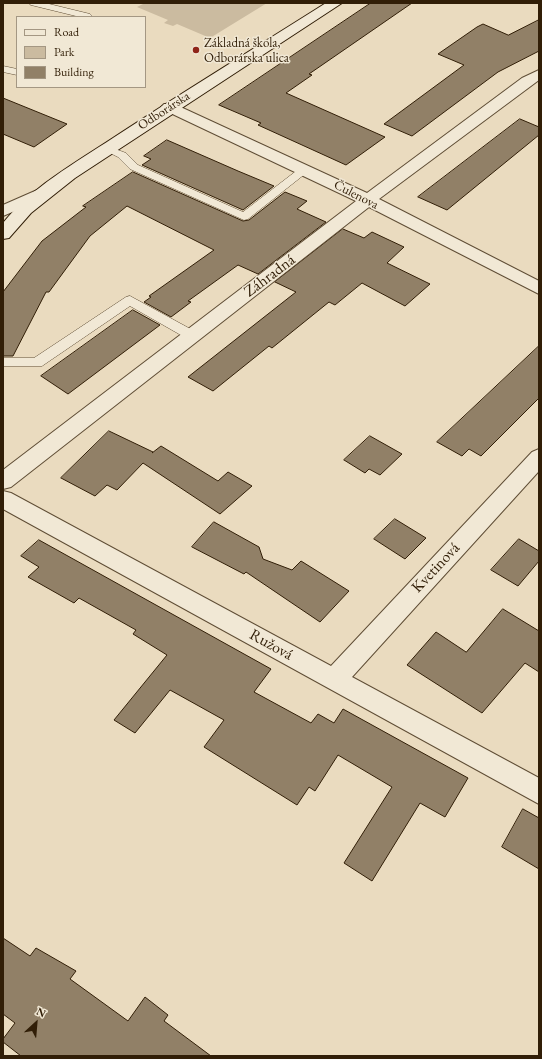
<!DOCTYPE html>
<meta charset="utf-8">
<style>
body{margin:0}
#map{position:relative;width:542px;height:1059px;overflow:hidden;background:#eadbbf;font-family:"EB Garamond",serif}
canvas{display:block}
.frame{position:absolute;inset:0;border:4px solid #311e07;pointer-events:none}
.legend{position:absolute;left:16px;top:16px;width:130px;height:72px;box-sizing:border-box;background:#f1e8d5;border:1px solid #a49783;margin:0;padding:5px 7px;list-style:none;font-size:12px;color:#311e07}
.legend li{display:flex;align-items:center;gap:8px;height:20px}
.legend b{width:20px;border:1px solid #a49783}
.north{position:absolute;left:16px;top:1003px;width:40px;height:40px;-webkit-text-stroke:3px #f1e8d5;paint-order:stroke;rotate:26deg;font-size:11px;font-weight:700;line-height:16px;text-align:center;color:#311e07}
.north::after{content:'';display:block;margin:auto;width:14px;height:18px;background:#311e07;clip-path:polygon(50% 0,100% 100%,50% 72%,0 100%)}
</style>
<div id="map">
<canvas width="542" height="1059"></canvas>
<div class="frame"></div>
<ul class="legend">
<li><b style="height:5px;background:#f1e8d5"></b>Road</li>
<li><b style="height:11px;background:#cbbba0"></b>Park</li>
<li><b style="height:11px;background:#918067"></b>Building</li>
</ul>
<div class="north">N</div>
</div>
<script>
const g = document.querySelector('canvas').getContext('2d');
g.lineJoin = 'round';
function paint(path, color) {
  g.fillStyle = color;
  g.fill(path, 'evenodd');
}
function trace(path, color, width, dash) {
  g.strokeStyle = color;
  g.lineWidth = width;
  g.lineCap = dash ? 'butt' : 'round';
  g.setLineDash(dash || []);
  g.stroke(path);
}
function drawText(font, color, halo, rows, align = 'center') {
  g.font = font + ' "EB Garamond",serif';
  g.lineWidth = 3;
  g.setLineDash([]);
  g.textBaseline = 'middle';
  g.strokeStyle = halo;
  g.fillStyle = color;
  for (const [text, x, y, turn = 0] of rows) {
    g.save();
    g.translate(x, y);
    g.rotate((+turn || 0) * Math.PI / 180);
    g.textAlign = isNaN(turn) ? turn : align;
    if (halo) g.strokeText(text, 0, 0);
    g.fillText(text, 0, 0);
    g.restore();
  }
}
paint(new Path2D(`
 M145,3h122l-57,35 -33,-14 -4,2 -9,-3 4,-3 -31,-13z`), '#cbbba0');
const building = new Path2D(`
 M371,3h41l-103,71 3,1 -26,18 99,44 -39,28 -88,-40 3,-2 -42,-18z
 M539,20v31l-41,21 -86,64 -28,-12 80,-59 -26,-11 39,-27 6,-3 25,11z
 M3,98l64,26 -33,23 -31,-13z
 M520,119l19,8v8l-92,75 -29,-13z
 M167,140l71,31 36,15 -31,24 -101,-45 9,-6 -7,-3z
 M133,172l110,49 6,-1 36,-28 22,9 -10,8 29,13 -68,52 -20,-9 -50,36 3,1 -20,15 -27,-15 7,-5 -2,-1 65,-46 -87,-44 -37,30 -41,56h-3l-33,64h-10v-64l39,-51 44,-34 -3,-1z
 M343,229l21,9 8,-6 32,15 -17,16 43,21 -25,22 -43,-23 -27,22 -6,-3 -57,46 -3,-2 -56,45 -25,-14 108,-85 -21,-10z
 M133,310l27,15 -92,69 -27,-18z
 M539,346v52l-58,58 -12,-7 -7,7 -25,-14z
 M109,431l44,21 -1,1 9,-7 57,35 10,-9 24,14 -32,28 -77,-51 -26,27 -10,-5 -12,11 -34,-18z
 M370,436l32,18 -22,21 -11,-6 -4,4 -21,-13z
 M395,519l31,19 -21,21 -31,-20z
 M214,522l45,25 4,12 29,11 9,-9 48,30 -29,31 -74,-50 -2,2 -52,-27z
 M519,539l20,12v10l-21,25 -27,-16z
 M39,540l232,129 -17,23 57,31 7,-9 16,9 9,-14 125,69 -23,39 -25,-14 -48,78 -28,-18 48,-76 -54,-32 -23,36 -6,-4 -12,18 -93,-58 20,-27 -54,-30 -35,43 -21,-13 53,-65 -34,-21 3,-4 -57,-32 -5,5 -46,-26 11,-10 -18,-11z
 M503,609l36,22v41l-14,-9 -43,50 -75,-48 29,-33 30,20z
 M523,809l16,9v51l-37,-22z
 M3,938l27,18 6,-8 40,23 -6,8 58,42 17,-24 23,18 -4,6 47,35h-190l-18,-14v-3l12,-16 -12,-9z`);
paint(building, '#918067');
trace(building, '#311e07', 1);
const service = new Path2D(`
 M29,3h16l45,11 2,2 -12,1 -49,-12z
 M3,66l14,3v6l-14,-3z
 M107,146l19,7 12,12 105,47 57,-44h8l2,2 -62,49 -4,1 -114,-51 -12,-12 -16,-8z
 M130,296l66,36 1,3 -1,3h-10l-56,-32 -88,60h-39v-8h31l92,-61z`);
const minor = new Path2D(`
 M539,70v10l-160,119 160,82v13l-170,-87 -358,280 -8,2v-19l353,-269 -192,-91 -3,-3 3,-3h10l193,89 155,-115z
 M44,187l6,1 2,4 -2,4 -47,20v-11z
 M539,449v22l-187,206 187,101v26l-536,-295v-18l8,2 320,173 201,-214z`);
const secondary = new Path2D(`
 M326,3h16l-267,175 -44,35 -22,25 -6,1v-16c29,-36 72,-60 110,-85 70,-46 142,-90 213,-135z`);
trace(service, '#5f4d35', 1);
trace(minor, '#5f4d35', 2);
trace(secondary, '#311e07', 2);
paint(service, '#f1e8d5');
paint(minor, '#f1e8d5');
paint(secondary, '#f1e8d5');
for (const [x, y, r, color] of [
 [196,50,4,"#8f2418"]
]) {
  const dot = new Path2D();
  dot.arc(x, y, r, 0, 2 * Math.PI);
  g.fillStyle = color;
  g.fill(dot);
  trace(dot, '#f1e8d5', 1.5);
}
drawText('13px', '#311e07', '#f1e8d5', [
 ["Základná škola,",204,43],
 ["Odborárska ulica",204,58]
], 'left');
drawText('13px', '#311e07', '#f1e8d5', [
 ["Odborárska",164,111,-33],
 ["Čulenova",356,195,27]
]);
drawText('16px', '#311e07', '#f1e8d5', [
 ["Záhradná",270,276,-37],
 ["Kvetinová",436,568,-47],
 ["Ružová",271,645,29]
]);
</script>
